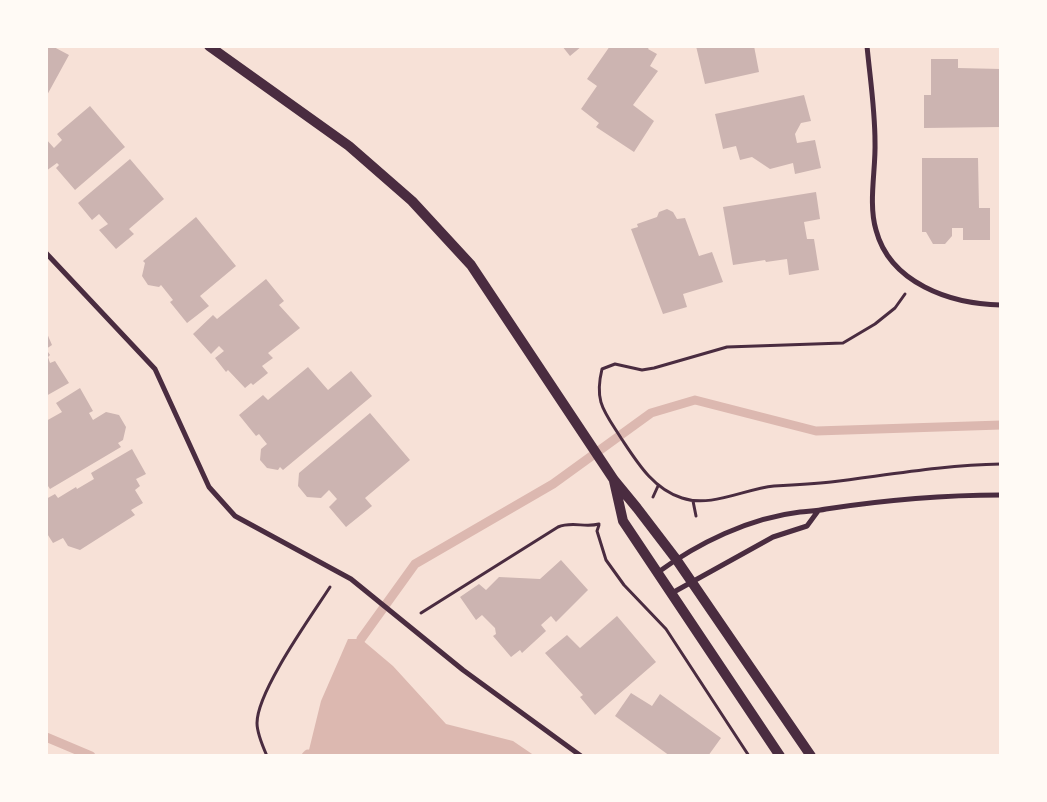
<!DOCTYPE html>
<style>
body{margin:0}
#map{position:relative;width:1047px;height:802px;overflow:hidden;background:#f7e1d7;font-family:Cabin,sans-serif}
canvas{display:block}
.frame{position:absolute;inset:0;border:48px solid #fffaf5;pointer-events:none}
</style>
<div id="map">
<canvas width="1047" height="802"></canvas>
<div class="frame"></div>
</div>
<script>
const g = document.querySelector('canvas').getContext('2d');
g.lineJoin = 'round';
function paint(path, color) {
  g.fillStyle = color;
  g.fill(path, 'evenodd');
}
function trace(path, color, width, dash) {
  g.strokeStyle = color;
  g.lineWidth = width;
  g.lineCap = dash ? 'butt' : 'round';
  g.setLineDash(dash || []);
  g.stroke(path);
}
paint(new Path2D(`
 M348,639h13l32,27 53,58 67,17 22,15 -227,-2 13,-53z`), '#dcb8b0');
trace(new Path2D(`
 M361,639l54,-75 138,-80 98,-71 44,-13 121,31 185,-6
 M46,737l45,19
 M306,756l2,-2`), '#dcb8b0', 9);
paint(new Path2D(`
 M46,46h6l17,9 -23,42z
 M562,46h20l-12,10z
 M610,46h40l-2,3 9,5 -7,12 8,5 -25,34 21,16 -20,31 -38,-25 3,-4 -18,-14 16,-23 -10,-7z
 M696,46h58l5,26 -54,12z
 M931,59h27v9l43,1v58l-77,1v-33h7z
 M804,95l7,26 -10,2 -6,11 2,9 18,-3 6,28 -26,6 -2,-11 -23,6 -18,-12 -12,3 -4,-14 -13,3 -8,-35z
 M90,106l35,41 -50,43 -19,-22 3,-3 -2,-2 -11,8v-32l8,9 8,-8 -5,-6z
 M922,158h56l1,50h11v32h-27v-12h-11v8l-7,8h-12l-7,-12h-4z
 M130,159l34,40 -35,30 5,5 -18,15 -17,-19 9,-6 -9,-10 -7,6 -14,-17z
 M816,192l4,27 -16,3 3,17h7l5,31 -30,5 -2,-16 -21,3 -1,-2 -32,5 -10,-58z
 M667,209l6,3 4,7 8,-1 14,38 13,-4 11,30 -40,12 4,13 -24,7 -32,-85 7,-2 -1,-3 20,-7 2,-5z
 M196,217l40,49 -36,30 9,10 -22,17 -17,-21 3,-2 -12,-15 -2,2 -11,-2 -6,-9 3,-13 -2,-2z
 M266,279l18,22 -5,4 21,23 -32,25 5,5 -11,8 6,7 -15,12 -2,-2 -6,5 -17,-18 -2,2 -11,-14 9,-7 -5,-5 -8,8 -18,-20 20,-19 4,4z
 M46,331l6,14 -6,4 4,6 -2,2 2,6 5,-2 14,22 -23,13z
 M308,367l20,23 23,-19 21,25 -89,74 -3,-3 -2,3 -11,-2 -7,-8 1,-11 6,-5 -8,-10 -3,2 -17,-21 24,-20 5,5z
 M80,388l13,23 -4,2 4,7 13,-8 13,3 7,12 -3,13 -5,3 3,4 -71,42 -4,-6v-62l16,-9 -6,-9z
 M370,413l40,47 -45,38 7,8 -26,21 -17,-20 8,-8 -8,-9 -8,8 -14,-1 -9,-11 1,-13z
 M132,449l14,25 -10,5 4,7 -5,4 8,13 -12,7 4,5 -55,35 -12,-4 -5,-8 -10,5 -7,-11v-33l9,-5 3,4 18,-11 1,2 17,-10 -3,-6z
 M561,560l27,30 -32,32 -5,-6 -10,9 5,6 -24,22 -2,-3 -9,7 -18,-21 3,-2 -1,-6 -13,-13 -6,5 -16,-23 19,-13 7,6 13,-13 41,2z
 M617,616l39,46 -61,53 -15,-18 3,-2 -38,-42 22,-18 13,13z
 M631,693l21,13 8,-12 61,44 -13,18h-38l-55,-40z`), '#ccb4b1');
trace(new Path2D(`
 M905,294l-10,14 -20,16 -32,19 -116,4 -73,21 -12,2 -27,-6 -13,5c-8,33 2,42 19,69 16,24 32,51 61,60 29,10 62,-9 92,-12 19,-1 38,-2 57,-4 57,-7 112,-17 170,-18
 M653,497l5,-11
 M693,501l3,15
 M599,525l-2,6 9,29 18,25 42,44 83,127
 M421,613l137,-86c14,-6 27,1 41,-3
 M267,756c-4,-9 -10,-24 -10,-33 0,-32 55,-108 73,-136`), '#4a2c40', 3);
trace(new Path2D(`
 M867,46c3,32 8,63 8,96 1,27 -7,61 1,88 14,53 74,74 125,75
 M46,253l109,116 54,118 26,29 116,63 112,91 118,86
 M657,573c41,-30 92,-55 143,-61 8,-1 17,-1 26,-3 59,-9 116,-14 175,-14
 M672,593l101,-56 34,-11 11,-15`), '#4a2c40', 5);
trace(new Path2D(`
 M209,46l140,100 63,55 59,64 143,215 23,28 39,51 135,197
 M614,481l9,40 157,235`), '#4a2c40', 10);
</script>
